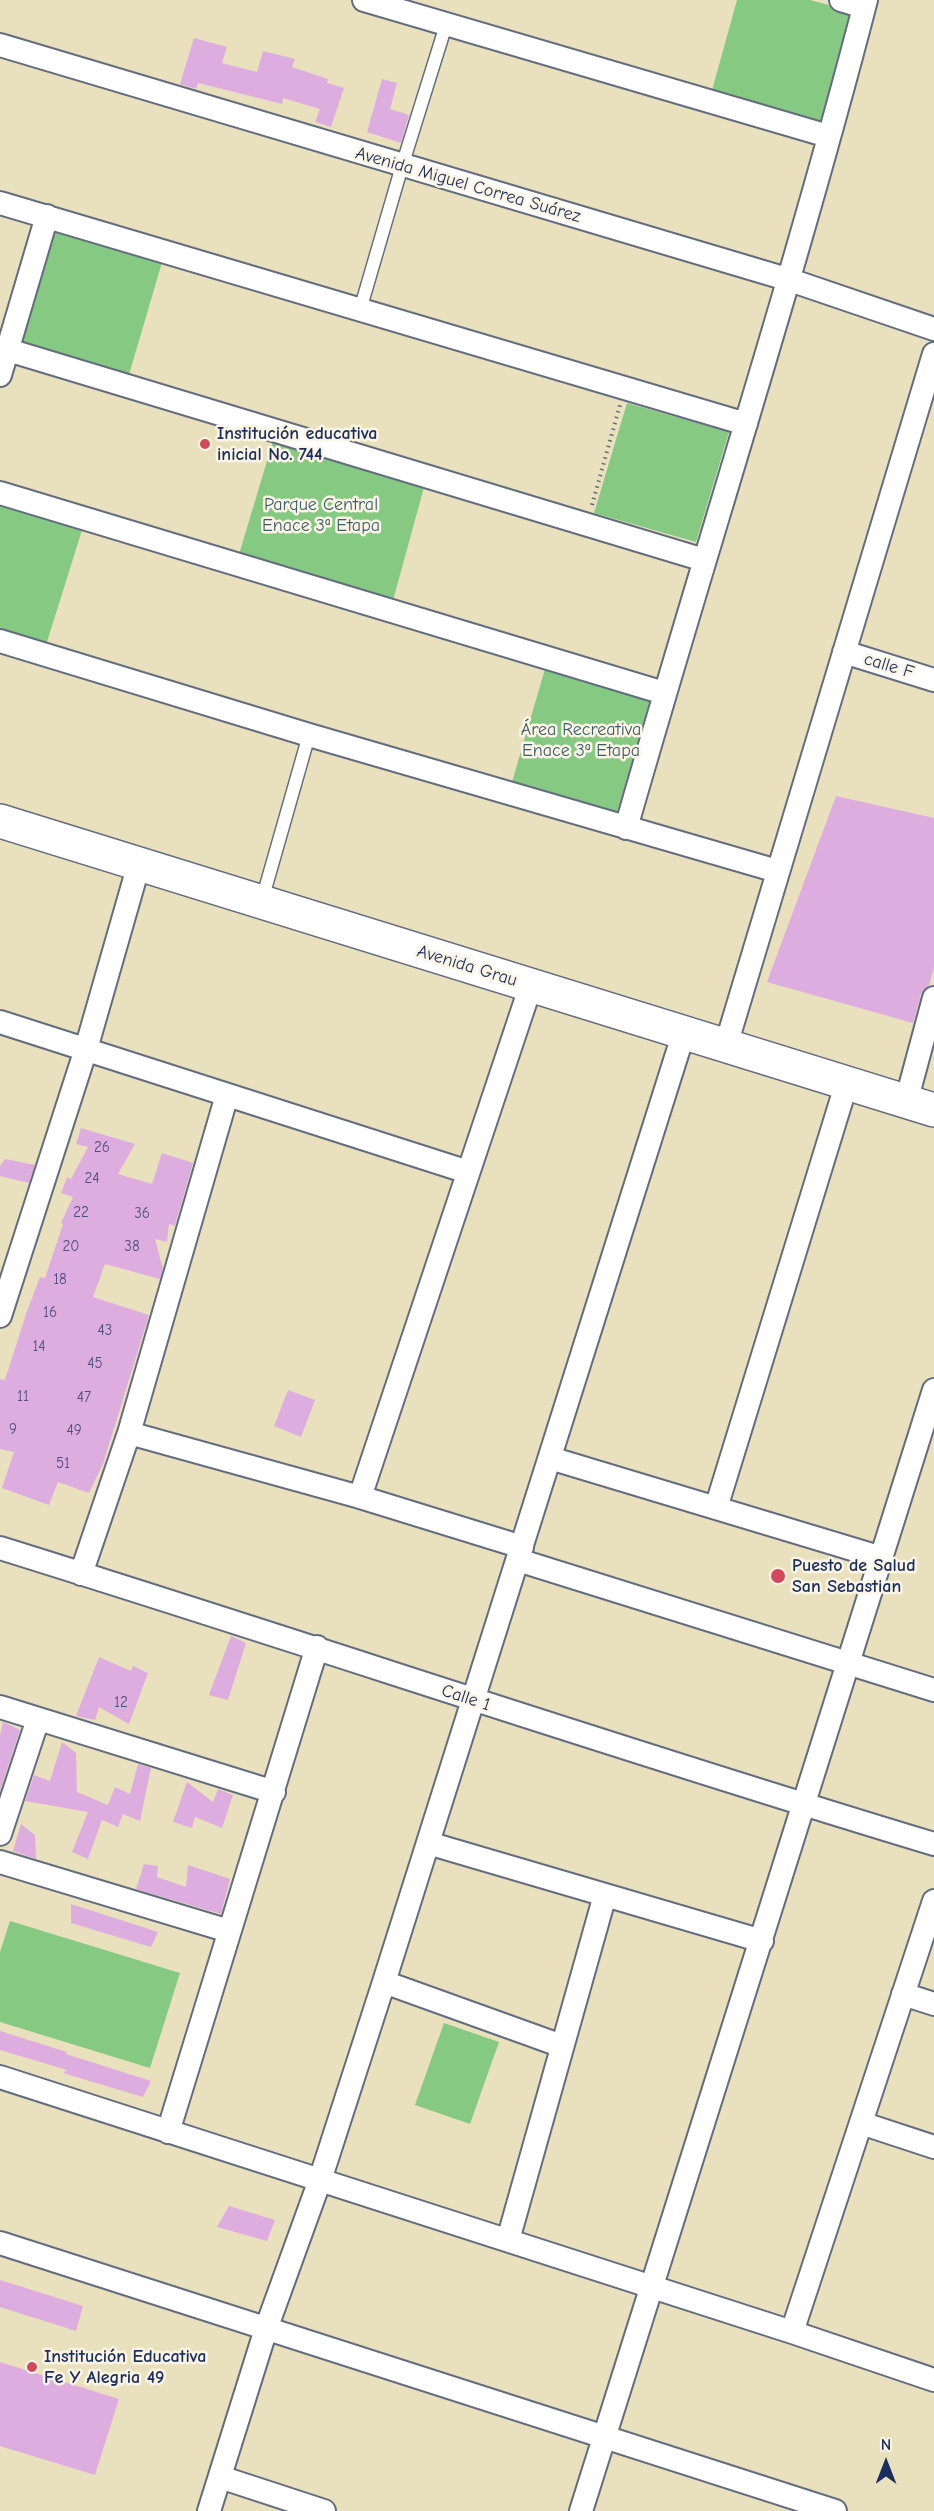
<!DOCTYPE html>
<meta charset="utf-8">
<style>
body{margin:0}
#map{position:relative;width:934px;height:2511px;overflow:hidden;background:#e9e1bd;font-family:"Comic Neue",sans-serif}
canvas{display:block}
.north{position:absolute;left:856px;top:2433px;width:60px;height:60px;-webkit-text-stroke:4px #fcf5e5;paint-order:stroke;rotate:0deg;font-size:16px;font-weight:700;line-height:24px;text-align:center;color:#1b2f5e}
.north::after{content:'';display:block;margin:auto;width:21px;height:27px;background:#1b2f5e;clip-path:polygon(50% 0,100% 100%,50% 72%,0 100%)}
</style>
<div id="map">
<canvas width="934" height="2511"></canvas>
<div class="north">N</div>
</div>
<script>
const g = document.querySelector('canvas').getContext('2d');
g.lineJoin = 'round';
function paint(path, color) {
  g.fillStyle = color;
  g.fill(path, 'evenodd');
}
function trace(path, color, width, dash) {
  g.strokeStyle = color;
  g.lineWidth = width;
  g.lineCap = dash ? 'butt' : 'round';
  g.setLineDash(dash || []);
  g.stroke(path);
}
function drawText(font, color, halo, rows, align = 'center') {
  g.font = font + ' "Comic Neue",sans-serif';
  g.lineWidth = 5;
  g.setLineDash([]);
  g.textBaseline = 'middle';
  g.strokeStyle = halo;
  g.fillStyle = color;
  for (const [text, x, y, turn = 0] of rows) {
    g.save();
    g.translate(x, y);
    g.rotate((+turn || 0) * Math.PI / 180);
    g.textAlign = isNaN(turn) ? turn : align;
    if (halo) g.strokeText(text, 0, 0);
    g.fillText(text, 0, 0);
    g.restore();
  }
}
paint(new Path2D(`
 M737,0h73l41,11 -31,113 -109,-30z
 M51,227l112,32 -35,119 -112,-32z
 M627,403l102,29 -33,110 -102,-29z
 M276,431l150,49 -34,124 -155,-43z
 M0,502l83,25 -37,118 -46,-14z
 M545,669l105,30 -33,113 -105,-30z
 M10,1921l170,52 -30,95 -150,-46v-70z
 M444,2023l55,19 -29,82 -55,-19z`), '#86c982');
paint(new Path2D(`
 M194,38l33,9 -5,16 35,9 6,-21 32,8 -3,8 36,12 -1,4 17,5 -13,39 -16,-5 5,-13 -37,-11 -1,6 -84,-21 -2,6 -16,-5z
 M382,79l15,4 -7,26 19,6 -8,28 -34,-11z
 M836,796l98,22v149l-5,19 -8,8 -8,29 -146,-41z
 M81,1128l54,16 -17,30 34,10 10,-31 31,10 -18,63 -6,-2 -2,18 -12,-3 8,30 -3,10 -55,-15 -12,33 56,18 -46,149 -14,29 -31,-11 -9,23 -47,-17 12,-36 -14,-3v-70l5,1 22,-69 13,-34 5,1 18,-54 -2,-1 12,-26 -12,-4 6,-16 4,2 17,-32 -12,-3z
 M5,1159l30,6 -6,18 -29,-7v-10z
 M288,1390l27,10 -14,37 -27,-11z
 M231,1636l15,7 -18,57 -19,-5z
 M99,1657l32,14 2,-5 15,7 -19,51 -30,-17 -4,13 -19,-4z
 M3,1722l17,8 -20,61v-56z
 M62,1742l14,11 1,39 31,13 7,-18 15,7 8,-30 13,4 -11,53 -17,-7 -5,13 -16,-7 -14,39 -16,-7 16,-40 -63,-11 9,-26 16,6z
 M187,1782l26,20 5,-13 15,6 -11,33 -27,-11 -3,11 -19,-6z
 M21,1824l14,11 1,24 -23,-8z
 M144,1864l14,2 -1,11 29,10 2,-22 42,14 -9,35 -85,-25z
 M71,1904l87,28 -7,15 -80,-24z
 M0,2031l67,21 -1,2 85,27 -8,16 -80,-24 4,-3 -67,-20z
 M229,2206l46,14 -8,21 -50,-14z
 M0,2280l83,26 -7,25 -76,-24z
 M0,2362l119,37 -24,76 -95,-29z`), '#deaddf');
const service = new Path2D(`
 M360,310l42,-144 44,-141
 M262,900l47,-165`);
const minor = new Path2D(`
 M364,0l464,136
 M841,0l23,7
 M0,45l790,235 144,49
 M0,203l746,221
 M8,350l696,210
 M0,375l47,-159
 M0,493l664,200
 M0,641l309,94 468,136
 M844,652l90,28
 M626,828c79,-277 168,-550 240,-828
 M0,1022l468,150
 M726,1045l208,-691
 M906,1102l28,-104
 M0,1316l86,-267 53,-185
 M129,1433l231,64 162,50
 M550,1458l332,100
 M360,1497l171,-512
 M716,1508l131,-426
 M0,1548c312,97 621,202 934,296
 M518,1560l416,130
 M81,1574l48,-141 98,-338
 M0,1707l274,85
 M0,1834l38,-115
 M428,1843l334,98
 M0,1862l229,69
 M384,1982l178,64
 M903,1994l31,10
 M0,2077l792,255 142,48
 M861,2123l73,24
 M168,2132l149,-485
 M508,2240l97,-345
 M0,2243l835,268
 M792,2332l142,-431
 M220,2477l104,34
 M209,2511l57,-182 54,-149 64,-198 300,-950
 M581,2511l353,-1121`);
const primary = new Path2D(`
 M0,821l934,289`);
trace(service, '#636d7f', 15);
trace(minor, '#636d7f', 26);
trace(primary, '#636d7f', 36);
trace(new Path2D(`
 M592,505l28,-100`), '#636d7f', 4, [1.5, 4.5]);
trace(service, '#fff', 12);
trace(minor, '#fff', 22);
trace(primary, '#fff', 33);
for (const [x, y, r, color] of [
 [205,444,6,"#d1495b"],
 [778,1576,8,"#d1495b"],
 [32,2367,6,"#d1495b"]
]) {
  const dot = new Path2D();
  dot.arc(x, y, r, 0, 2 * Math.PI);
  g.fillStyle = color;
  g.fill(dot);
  trace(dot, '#fcf5e5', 2);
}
drawText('15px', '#4c4e7e', null, [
 ["26",102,1148],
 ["24",92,1179],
 ["22",81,1213],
 ["36",142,1214],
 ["20",71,1247],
 ["38",132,1247],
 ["18",60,1280],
 ["16",50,1313],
 ["43",105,1331],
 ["14",39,1347],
 ["45",95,1364],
 ["11",23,1397],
 ["47",84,1398],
 ["9",13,1430],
 ["49",74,1431],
 ["51",63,1464],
 ["12",121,1703]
]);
drawText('18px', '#1b2f5e', '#fcf5e5', [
 ["Avenida Miguel Correa Suárez",468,185,16],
 ["calle F",889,666,17],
 ["Avenida Grau",467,966,17],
 ["Calle 1",466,1698,18]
]);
drawText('bold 18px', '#1b2f5e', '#fcf5e5', [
 ["Institución educativa",217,434],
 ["inicial No. 744",217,455],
 ["Puesto de Salud",792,1566],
 ["San Sebastian",792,1587],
 ["Institución Educativa",44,2357],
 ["Fe Y Alegria 49",44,2378]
], 'left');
drawText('18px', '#3b5d69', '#fcf5e5', [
 ["Parque Central",321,505],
 ["Enace 3ª Etapa",321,526],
 ["Área Recreativa",581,730],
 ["Enace 3ª Etapa",581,751]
]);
</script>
